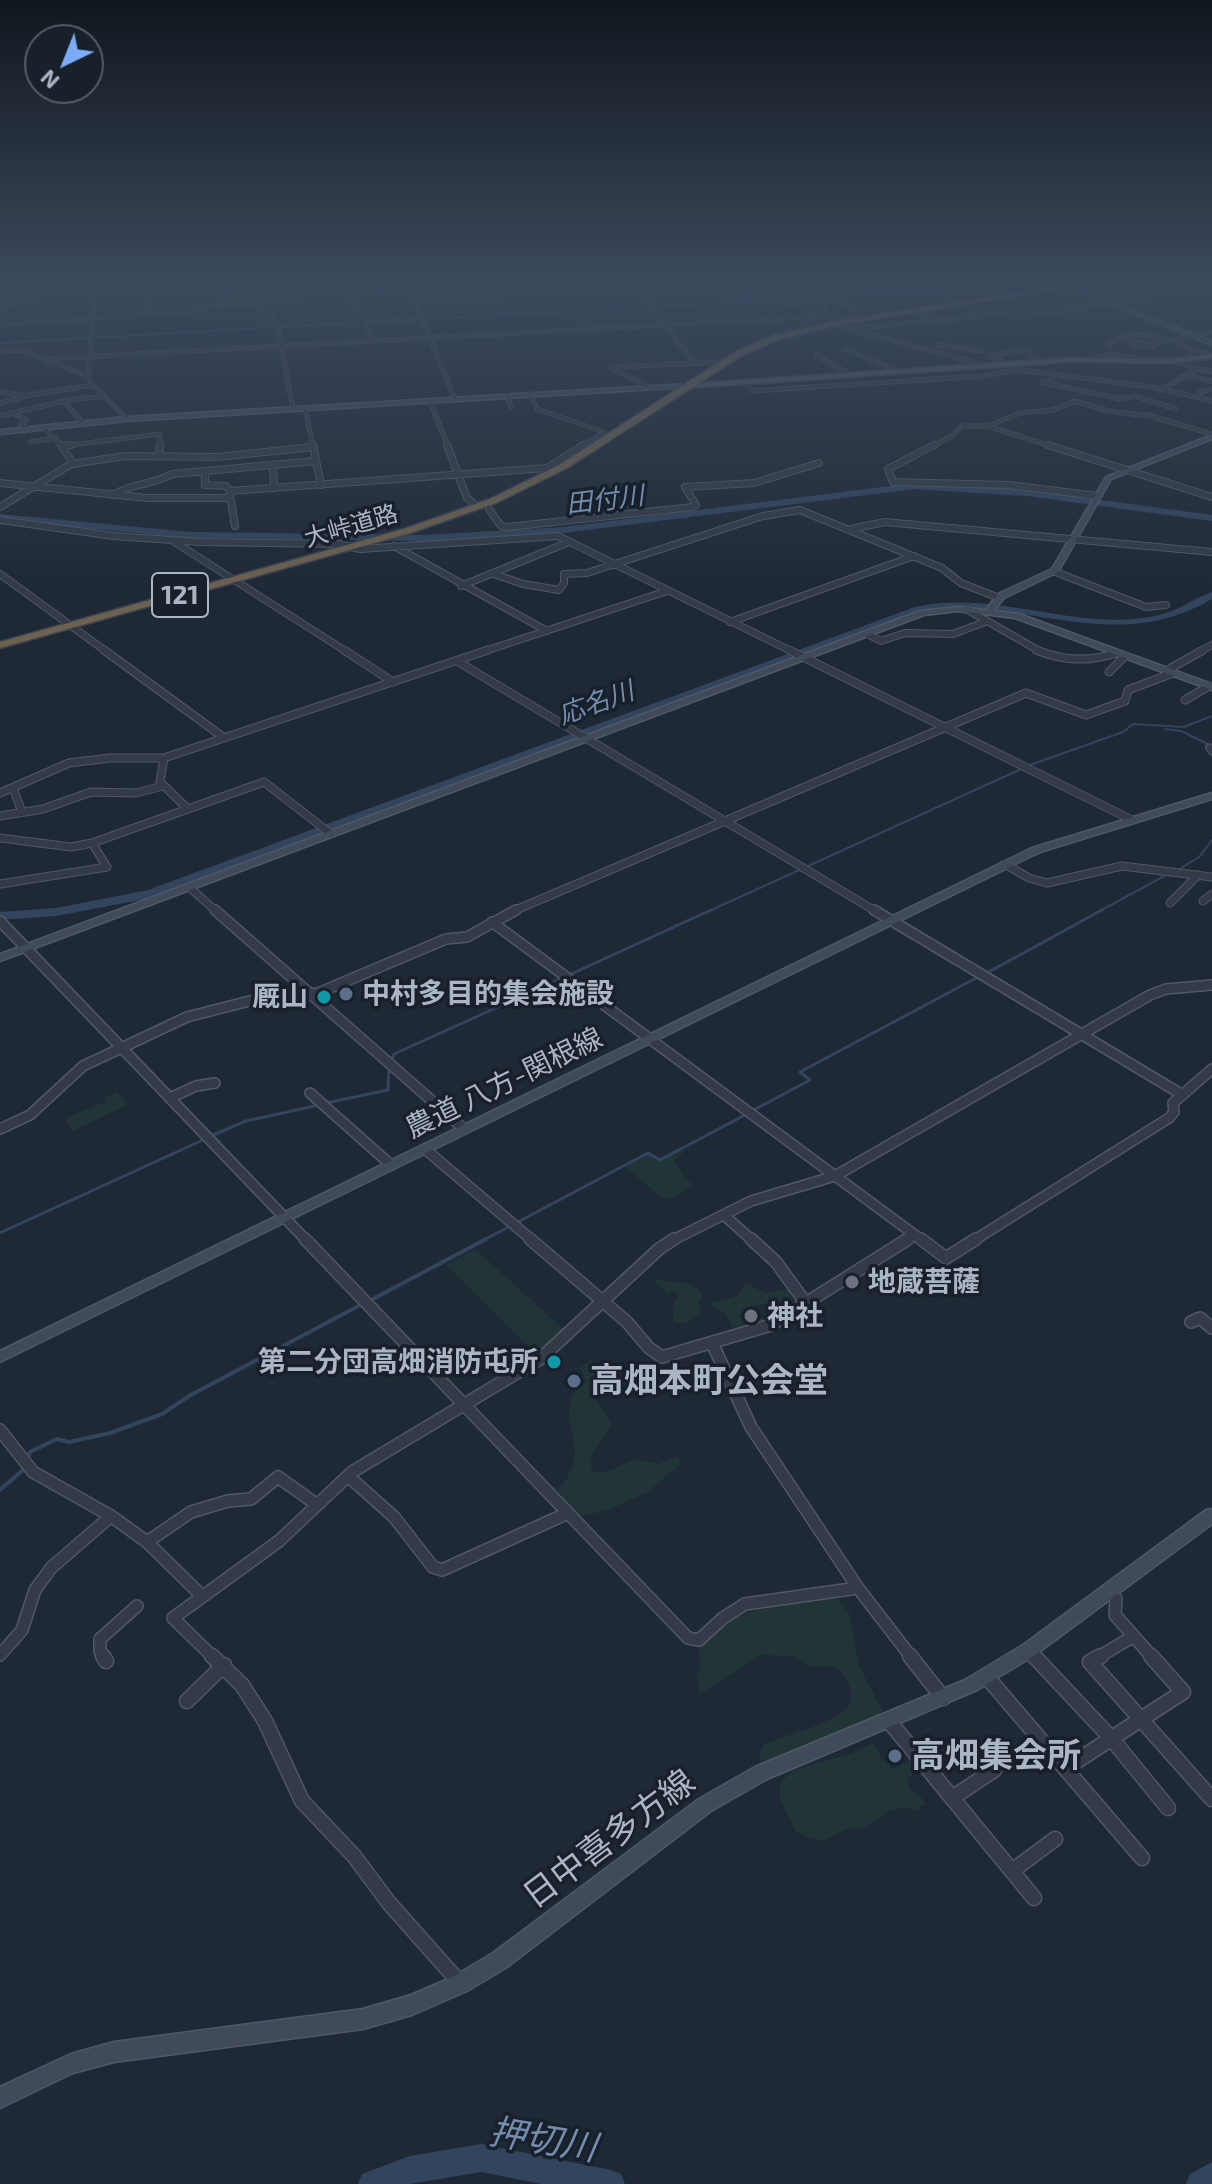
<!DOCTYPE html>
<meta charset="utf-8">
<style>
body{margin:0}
#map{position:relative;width:1212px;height:2184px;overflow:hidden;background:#1f2936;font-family:"Exo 2",sans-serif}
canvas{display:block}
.north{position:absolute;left:24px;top:24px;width:80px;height:80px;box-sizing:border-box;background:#18202b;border:2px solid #535c68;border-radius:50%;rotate:223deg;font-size:22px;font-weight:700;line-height:32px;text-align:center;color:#acb5c4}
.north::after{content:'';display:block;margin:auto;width:28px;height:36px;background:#7cacf9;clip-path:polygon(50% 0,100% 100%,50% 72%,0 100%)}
</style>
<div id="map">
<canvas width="1212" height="2184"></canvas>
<div class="north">N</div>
</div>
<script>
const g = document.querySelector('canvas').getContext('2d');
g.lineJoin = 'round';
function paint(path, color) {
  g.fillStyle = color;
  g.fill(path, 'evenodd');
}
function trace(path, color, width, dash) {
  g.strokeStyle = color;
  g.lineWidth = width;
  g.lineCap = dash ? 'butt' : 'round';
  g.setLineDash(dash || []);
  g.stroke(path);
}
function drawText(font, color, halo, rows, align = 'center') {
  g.font = font + ' "Exo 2","Noto Sans JP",sans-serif';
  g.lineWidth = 7;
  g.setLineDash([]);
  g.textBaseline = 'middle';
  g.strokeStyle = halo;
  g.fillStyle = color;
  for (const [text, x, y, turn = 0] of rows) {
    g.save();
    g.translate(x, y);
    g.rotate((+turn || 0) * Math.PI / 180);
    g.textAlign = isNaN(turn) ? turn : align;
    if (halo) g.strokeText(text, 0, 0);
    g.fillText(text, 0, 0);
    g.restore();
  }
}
paint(new Path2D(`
 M0,284h79l-79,23z
 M117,1092l12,12 -57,27 -7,-13 42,-17 -2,-4z
 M678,1148l6,3 -11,11 20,24 -18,11 -11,2 -38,-31 2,-6 20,-10 11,6z
 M475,1249l88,80 -27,24 -90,-88z
 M658,1279c18,8 30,-4 44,16l-4,8 3,7c-8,11 -15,16 -28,12v-14l6,-14 -6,-3 -5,4 -13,-14z
 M746,1283l19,10 23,-4 5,12 -7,6 -18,-4 -23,5 -6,8 5,5h11l18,-9 6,5 -43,16 -12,-21 -12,-5v-4l27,-8z
 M591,1360l10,6 4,12 -12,7 -4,6 23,33 -22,34 2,14 11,1 33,-14 22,5 19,-7 3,3 -1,5 -30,26 -41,19 -27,6 -8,-3 -15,-23c36,-40 0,-64 15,-95 2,-5 8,-8 13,-13l-6,-14z
 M836,1598l13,15 10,53 23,44 -3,11 -57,22 -22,3 -10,10 -29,7 -2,-9 5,-9c28,-16 124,-26 72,-78l-27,-1 -17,-10 -32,-1 -60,39 -4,-17 4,-8 -1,-22c31,-40 89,-46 137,-49z
 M874,1742l7,16 12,11 21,-10 1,12 -8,9 2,8 12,9 4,7 -9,6 -11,-3 -16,4 -25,16 -20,3 -20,11 -13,-2 -16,-9 -15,-30v-17l12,-12 60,-18z`), '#213537');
trace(new Path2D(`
 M423,319l340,-18 23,1 38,-9 6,4 231,-13
 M0,343l364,-21
 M1165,729l16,2 27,13 -3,3 7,9
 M1178,870l21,-13 13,-17
 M707,912l323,-147 93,-33 10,-8 51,3 28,-11
 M1098,912l70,-38`), '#32445e', 2);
trace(new Path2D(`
 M985,974l117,-64
 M569,975l142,-65
 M326,1103l62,-13 1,-21 5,-15 168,-76
 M752,1111l58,-31 -10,-8 178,-95
 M211,1136l35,-15 73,-16
 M0,1233l205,-94
 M482,1241l166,-88 12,7 85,-45`), '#32445e', 3);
trace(new Path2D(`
 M371,1300l115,-61
 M28,1458l2,-6 27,-13 12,3 41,-9 52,-19 27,-18 175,-93
 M0,1490l24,-21`), '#32445e', 4);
paint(new Path2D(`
 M914,483l113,7 185,25v6l-185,-25 -113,-7 -351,44 -140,8 -232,-3 -191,-18v-6l191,18 232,3 140,-8z
 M1212,592v7c-100,59 -186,-5 -291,13l-765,285 -100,19 -56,4v-8l56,-4 92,-18 767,-283c81,-18 160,25 240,9 22,-4 37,-17 57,-24z
 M481,2144l130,26 10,4 4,10h-84l-60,-12 -71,12h-52l4,-10 48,-18z
 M1212,2162v22h-26l4,-10z`), '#32445e');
const streetFar5 = new Path2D(`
 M96,284l-8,92 3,7 36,36
 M335,284l22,22 16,35
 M408,284l47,115
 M635,284l58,78
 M768,284l33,18 27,1
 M816,284l43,32 -29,5
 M1041,284l9,6
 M149,296l52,-8 -1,-3 6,-1
 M415,302c89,-5 179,-13 269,-15 40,-1 74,13 114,-3
 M254,303l20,17 4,9 15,80
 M823,303l3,13 9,9 153,41
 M785,305l16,-3
 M217,307l171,-23
 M0,308l80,-24
 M916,311l22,9
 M148,316l1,-32
 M367,321l55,-3
 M0,325l190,-14 31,-8 19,-14 32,-5
 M849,329l150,-15 25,3 188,-30
 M1126,339l27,8 -21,-1
 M939,345l44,6
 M1147,345l65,-13
 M1178,345l34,10
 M1110,348l-1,-4c17,-12 38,-12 57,-4
 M845,349l53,22
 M0,351l22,-1 66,26
 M817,355l31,19
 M1029,356l14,6
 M45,359l781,-43
 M1087,360l24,-6 39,7
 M1177,360l24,-8
 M1008,364l-18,-8 39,-7
 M611,367l113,-5
 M614,369l34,18
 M1014,369l144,19 54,13
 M1197,369l15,2
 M1185,375l27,6
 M1053,378l-11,4 78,17 15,-3 41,13
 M745,382l7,9 230,-15 36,-6
 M1160,390l37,-21 -24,-8
 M0,392l24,4 69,-11
 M530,394l7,15 67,23
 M508,396l3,11
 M1202,397l-3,-5 13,-3
 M430,401l18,46
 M64,402l20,22
 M0,403l20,-5
 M305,408l8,39
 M14,413l12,7 -6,4 11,6
 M0,416l68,-16 37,-4
 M988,426l32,-13 33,-3 22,-9 34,10 42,5 61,18
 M45,429l18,18
 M31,442l25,-4
 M63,446l97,-12 -1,13
 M580,447l24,-15
 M931,447l21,-11 10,-10h26l66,21`);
const streetFar4 = new Path2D(`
 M313,445l8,40
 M447,445l20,53 6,5
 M934,445l-46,24 5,13 115,3 90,11
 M1048,445l164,52
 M63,446l8,-1
 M159,457l1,-12
 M72,464l53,-8 92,1 96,-10
 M273,465l1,23
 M205,472v13l21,1 4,5 317,-23 36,-23
 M0,483l148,15h82
 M113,495c19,-12 40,-10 59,-21l144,-13
 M230,495l5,31
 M0,507l73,-44 -12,-18
 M489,509l12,17 6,1 186,-20 3,-2 -11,-18 69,-4 65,-20
 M0,520l114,16 86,6 139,2 21,5 198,-13 235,116
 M851,529l34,-7 327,30
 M173,541l174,111
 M394,546l153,85
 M1053,571l93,36 20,-2
 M0,574l107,78
 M494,574l29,10 36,6 5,-7v-9l23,-1 176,-57 37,-6 142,58 19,15 38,15
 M461,586l108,-44
 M968,610l73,42
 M730,622l184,-66
 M867,634l14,7 24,-8 48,1 32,-12
 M482,652l185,-61
 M1199,652l13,-7`);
const streetFar3 = new Path2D(`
 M104,650l119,87
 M344,650l49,32
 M789,650l343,170
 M1036,650c28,11 52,12 81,3
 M457,661l420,251
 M1166,671l37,-21
 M1109,672l16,-16
 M1185,700l24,-14
 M1210,748l2,3
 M164,758l-4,24 28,27
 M13,788l9,24
 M0,793l69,-30 41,-5h54l324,-108
 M0,816l43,-7 48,-17 45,1 27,-7
 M0,838l71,9 21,-4
 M1005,864l24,14 18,5 75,-17 90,11
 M0,884l107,-17 -15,-24 172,-61 67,52
 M189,887l28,25
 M1203,901l9,-7
 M1170,903l28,-28
 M511,912l515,-219 60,22 39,-14 3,-11 45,-17`);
const streetFar2 = new Path2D(`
 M215,910l249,219
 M874,910l307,184
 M0,921l307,320
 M492,922l431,319
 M310,1093l81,72
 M170,1098l26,-12 19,-3
 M0,1129l30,-14 53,-49 104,-49 74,-19 57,-5 128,-54 21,-2 49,-27
 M425,1149l108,92
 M725,1216l28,25
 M671,1241l80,-40 84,-25 315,-181 16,-6 46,-4
 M905,1241l10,-6
 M973,1241l196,-123 5,-6 -1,-9 39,-34`);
const streetFar1 = new Path2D(`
 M305,1239l383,399 11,2 24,-22 22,-14 113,-16
 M530,1239l97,83 22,26 13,9 109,-32 137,-86
 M751,1239l25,23 29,40
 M921,1239l25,19 30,-19
 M1191,1322l9,-4 12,10
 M712,1343l39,84 107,161 54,70
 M0,1430l33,42 78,44 36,26 54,53
 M348,1476l46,41 39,50 9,3 126,-57
 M147,1542l44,-30 37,-11 23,-2 27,-22 38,27
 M1110,1591l6,8 -1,16 38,43
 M1029,1650l7,8
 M0,1655l22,-25 13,-40 16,-22 60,-52
 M104,1658l-4,-7v-12l37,-33
 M214,1658l-41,-40 106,-77 73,-69 188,-113 119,-110 15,-10
 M1097,1658l35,-21`);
const street = new Path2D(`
 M103,1656l3,5
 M212,1656l30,29 23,36 37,80 52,55 35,47 71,80
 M910,1656l33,42
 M1034,1656l77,82 57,70
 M1101,1656l-11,6 122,137
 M986,1676l156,182
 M187,1701l37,-36
 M889,1721l145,177
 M1066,1768l117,-76 -32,-36
 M952,1798l42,-28
 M1012,1871l43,-32`);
const secondary = new Path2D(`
 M1070,286l142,55v4l-142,-57z
 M688,384l2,3 -563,34 -127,13v-4l127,-13z
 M1212,435v4l-101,40 -53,93 -54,26 -11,13 26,3 193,70v6l-197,-72 -57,-7 -34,4 -924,346v-7l920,-343 38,-4 28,3 12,-16 54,-25 54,-92z
 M1212,793v6l-172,53 -1040,510v-11l1032,-503z
 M1212,1509v15l-177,131 -58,35 -210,89 -56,32 -204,156 -40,24 -55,24 -49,14 -249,33 -41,11 -73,35v-21l71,-33 43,-12 249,-33 48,-14 42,-18 40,-24 206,-154 56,-32 210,-87 58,-35 183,-135z`);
const primary = new Path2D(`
 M1212,354v4l-39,5 -105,-1 -380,26 -4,-2 4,-2 380,-26 105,1z`);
const highway = new Path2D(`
 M1076,284h16l-249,40 -63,15 -39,17 -174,112 -71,35 -86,30 -410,115v-6l404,-113 86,-30 71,-35 174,-112 40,-17 68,-15z`);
trace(streetFar5, '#505865', 5);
trace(streetFar4, '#505865', 8);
trace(streetFar3, '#505865', 9);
trace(streetFar2, '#505865', 12);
trace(streetFar1, '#505865', 14);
trace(street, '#505865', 17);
trace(secondary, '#505865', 3);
trace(primary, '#3c4450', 3);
trace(highway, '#3d4551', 3);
trace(streetFar5, '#323b47', 4);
trace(streetFar4, '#323b47', 6);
trace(streetFar3, '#323b47', 7);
trace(streetFar2, '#323b47', 9);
trace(streetFar1, '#323b47', 11);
trace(street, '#323b47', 14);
paint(secondary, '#404a5a');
paint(primary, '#505a67');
paint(highway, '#6d614f');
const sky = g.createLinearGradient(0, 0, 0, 590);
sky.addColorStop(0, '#11171e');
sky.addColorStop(0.48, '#3c495d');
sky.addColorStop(1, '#3c495d00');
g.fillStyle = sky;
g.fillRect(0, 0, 1212, 590);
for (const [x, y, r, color] of [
 [346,994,8,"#5c6f8a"],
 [324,997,8,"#0f9aa8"],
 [852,1282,8,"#6b7280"],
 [751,1316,8,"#6b7280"],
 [554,1362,8,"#0f9aa8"],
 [574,1381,8,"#5c6f8a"],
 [895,1756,8,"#5c6f8a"]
]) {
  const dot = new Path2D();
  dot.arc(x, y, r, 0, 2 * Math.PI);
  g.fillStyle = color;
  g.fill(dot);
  trace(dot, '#18202b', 3);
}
drawText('24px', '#acb5c4', '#18202b', [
 ["大峠道路",351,526,-16]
]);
drawText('italic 26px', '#748cad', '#18202b', [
 ["田付川",605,500,-7],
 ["応名川",596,703,-20]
]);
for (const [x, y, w] of [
 [180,595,56]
]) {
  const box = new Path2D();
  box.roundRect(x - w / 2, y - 22, w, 44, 6);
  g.fillStyle = '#18202b';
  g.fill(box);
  trace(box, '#acb5c4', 2);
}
drawText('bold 26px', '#acb5c4', null, [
 ["121",180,595]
]);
drawText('bold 28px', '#acb5c4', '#18202b', [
 ["中村多目的集会施設",362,994],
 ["厩山",308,997,"right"],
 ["地蔵菩薩",868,1282],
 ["神社",767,1316],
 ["第二分団高畑消防屯所",538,1362,"right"]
], 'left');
drawText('28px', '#acb5c4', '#18202b', [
 ["農道 八方-関根線",504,1083,-26]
]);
drawText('bold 34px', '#acb5c4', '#18202b', [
 ["高畑本町公会堂",590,1381],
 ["高畑集会所",911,1756]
], 'left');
drawText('34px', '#acb5c4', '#18202b', [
 ["日中喜多方線",609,1839,-37]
]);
drawText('italic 36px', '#748cad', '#18202b', [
 ["押切川",543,2140,9]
]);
</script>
